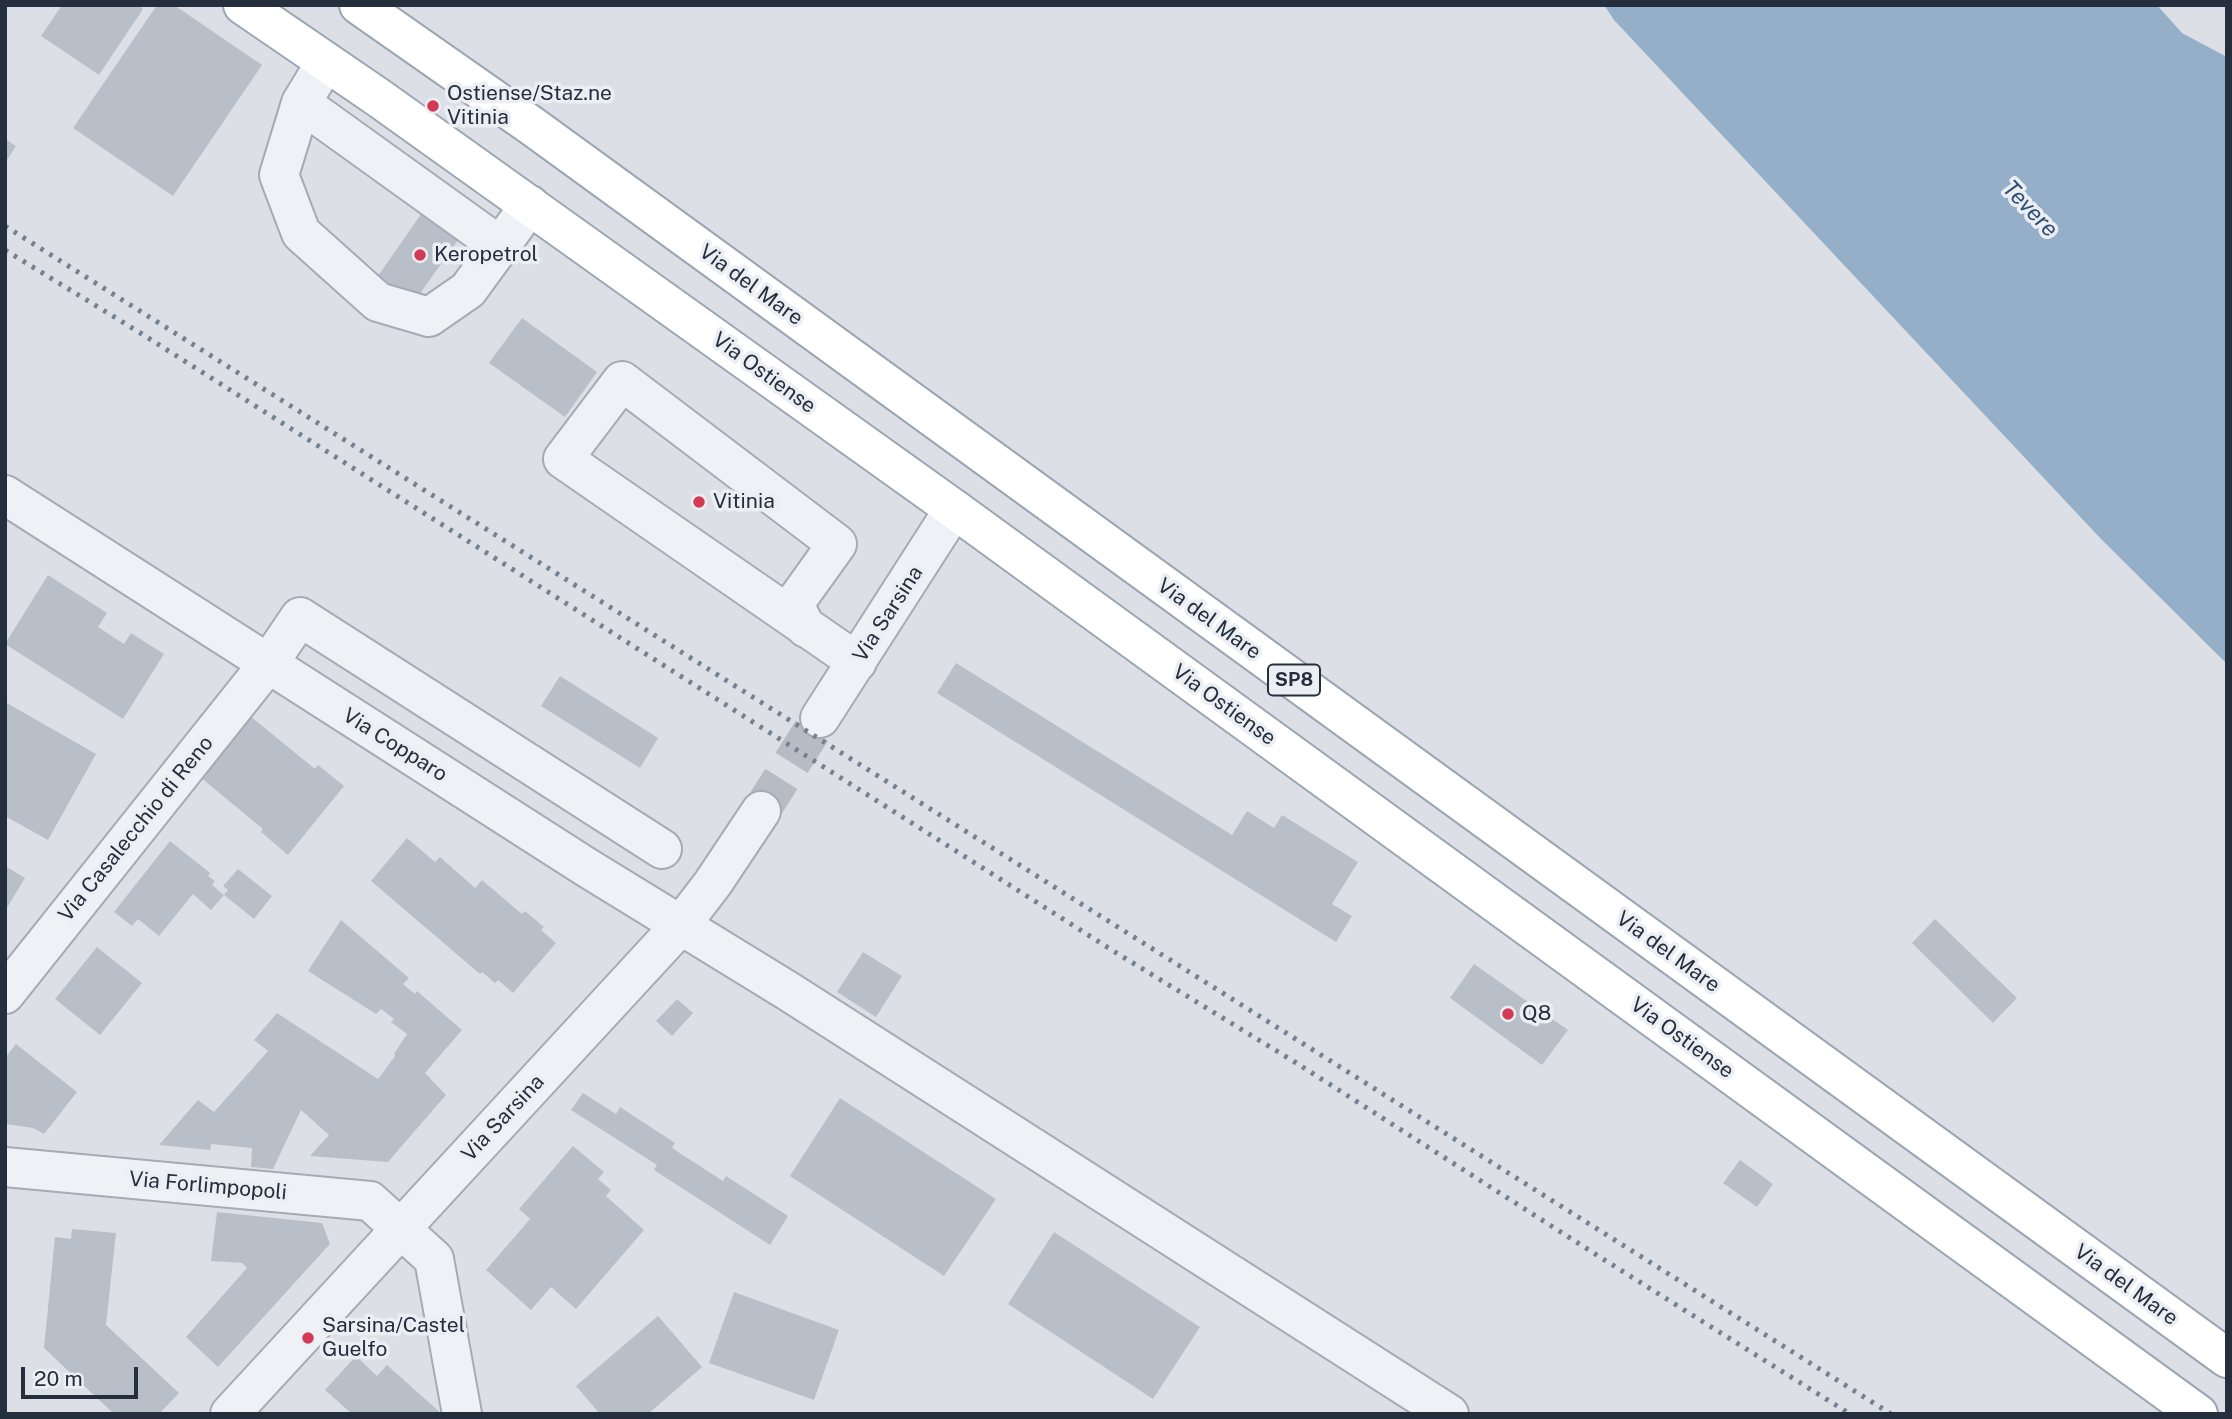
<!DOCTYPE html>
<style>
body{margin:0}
#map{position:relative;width:2232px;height:1419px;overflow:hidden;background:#dce0e6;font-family:"Public Sans",sans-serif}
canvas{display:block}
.frame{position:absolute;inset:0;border:7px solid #252e3d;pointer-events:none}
.scale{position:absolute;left:21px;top:1367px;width:117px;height:32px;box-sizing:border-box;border:4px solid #252e3d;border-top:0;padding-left:9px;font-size:21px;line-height:24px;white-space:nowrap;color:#252e3d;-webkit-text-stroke:5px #ebeff4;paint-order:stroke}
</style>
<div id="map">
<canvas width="2232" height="1419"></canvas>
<div class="frame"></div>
<div class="scale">20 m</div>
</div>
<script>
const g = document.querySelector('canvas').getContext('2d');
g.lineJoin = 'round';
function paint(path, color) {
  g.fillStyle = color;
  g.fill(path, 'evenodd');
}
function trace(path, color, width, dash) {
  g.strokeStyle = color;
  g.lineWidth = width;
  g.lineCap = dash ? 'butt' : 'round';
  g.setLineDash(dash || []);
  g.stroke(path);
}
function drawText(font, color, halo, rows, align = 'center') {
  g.font = font + ' "Public Sans",sans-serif';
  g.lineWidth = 7;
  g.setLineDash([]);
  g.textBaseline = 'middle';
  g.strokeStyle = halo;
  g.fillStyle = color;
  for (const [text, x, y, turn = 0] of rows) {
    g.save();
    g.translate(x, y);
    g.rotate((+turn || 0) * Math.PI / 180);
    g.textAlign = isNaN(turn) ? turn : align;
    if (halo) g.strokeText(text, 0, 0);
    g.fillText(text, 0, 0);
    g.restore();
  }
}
paint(new Path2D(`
 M1604,5h553l25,28 45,24v607l-126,-125 -487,-519z`), '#95afc8');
paint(new Path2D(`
 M62,5h76l5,4 -44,66 -58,-39z
 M157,5h17l88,60 -89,131 -100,-68z
 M5,139l11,7 -11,17z
 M426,207l37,26 -49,69 -36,-26z
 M522,318l75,54 -32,45 -76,-54z
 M48,575l59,38 -9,14 26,17 7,-11 33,21 -41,65 -118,-75z
 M956,663l276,172 15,-24 27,17 8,-13 76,47 -26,42 20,12 -16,26 -399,-249z
 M560,676l98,62 -18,30 -99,-62z
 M5,702l91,52 -48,86 -43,-24z
 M250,716l65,53 3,-4 26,21 -56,69 -27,-23 2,-3 -63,-52z
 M407,838l28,24 5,-5 35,31 7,-8 40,34 3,-3 19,16 -3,3 15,13 -43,50 -15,-13 -3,3 -13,-11 -2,2 -109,-93z
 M170,841l40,32 -2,3 7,5 -3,4 12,10 -13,15 -18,-16 -34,42 -21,-17 -6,7 -18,-14z
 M5,866l20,12 -20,33z
 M238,869l34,27 -18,23 -30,-24 4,-5 -5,-4z
 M1935,919l82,79 -24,25 -81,-80z
 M341,920l68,58 -6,6 12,10 2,-3 45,39 -37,43 21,22 -58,67 -78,-6 19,-21 -28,-25 -28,59 -22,-2 1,-19 -41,-4 -1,6 -51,-5 39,-45 16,12 54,-61 -14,-11 23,-27 101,66 17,-23 -1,-2 13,-20 -16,-12 3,-3 -13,-10 -5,5 -68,-43z
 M97,947l45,36 -42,52 -45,-36z
 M863,952l39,24 -26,41 -39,-25z
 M1474,964l94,66 -26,35 -92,-67z
 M677,999l16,14 -21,23 -16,-15z
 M16,1044l61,48 -33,42 -11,-6 -28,-4v-66z
 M583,1093l33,21 4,-7 55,36 -3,5 51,33 3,-5 62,40 -18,29 -116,-75 3,-5 -86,-55z
 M840,1098l156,101 -52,77 -154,-100z
 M573,1146l31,26 -6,7 13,11 -5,6 38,34 -68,79 -25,-22 -20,23 -45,-40 44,-51 -11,-10z
 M1740,1160l33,24 -16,23 -34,-24z
 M217,1212l105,11 8,21 -112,123 -32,-30 61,-69 -5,-5 -31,-2z
 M72,1229l44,4 -10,92 73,68 -20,21h-45l-70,-66 11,-111 16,2z
 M1054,1232l146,95 -47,72 -145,-95z
 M734,1292l105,38 -25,70 -105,-37z
 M658,1316l44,51 -54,47h-48l-24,-28z
 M356,1356l21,20 10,-11 55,49h-90l-27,-24z`), '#b9bfc9');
trace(new Path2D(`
 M761,811l59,-93`), '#b7bcc4', 38, [38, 19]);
const minor = new Path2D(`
 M326,62l-25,41 -22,72 22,58 77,69 51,15 39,-27 62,-85
 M301,103l199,143
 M5,495l581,372 202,124 661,423
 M806,628l-12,-24 43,-60 -215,-163 -59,78 294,203
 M820,718l134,-209
 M5,994l263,-330 32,-47 362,232
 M5,1167l365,34 64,58 28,155
 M230,1414l450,-488 33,-43 48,-72`);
const major = new Path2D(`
 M243,5l136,93 575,411 1244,905
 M359,5l173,121 1695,1232`);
trace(minor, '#a5abb3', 42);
trace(major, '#9ba5b2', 42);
trace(minor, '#eef1f5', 38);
trace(major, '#fff', 38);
trace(new Path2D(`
 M5,226l1886,1188
 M5,250l137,84 973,618 183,112 305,195 247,155`), '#758090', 5, [3.5, 7]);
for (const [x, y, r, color] of [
 [433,106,7,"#d23a56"],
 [420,255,7,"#d23a56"],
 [699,502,7,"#d23a56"],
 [1508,1014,7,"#d23a56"],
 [308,1338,7,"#d23a56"]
]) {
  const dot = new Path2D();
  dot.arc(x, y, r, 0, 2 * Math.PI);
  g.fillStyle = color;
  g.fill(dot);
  trace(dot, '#ebeff4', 2.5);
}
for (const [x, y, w] of [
 [1294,680,52]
]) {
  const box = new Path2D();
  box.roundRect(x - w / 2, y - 15.5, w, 31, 5);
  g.fillStyle = '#ebeff4';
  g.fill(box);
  trace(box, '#252e3d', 2);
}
drawText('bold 19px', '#252e3d', null, [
 ["SP8",1294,680]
]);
drawText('21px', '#252e3d', '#ebeff4', [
 ["Ostiense/Staz.ne",447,94],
 ["Vitinia",447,118],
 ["Keropetrol",434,255],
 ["Vitinia",713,502],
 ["Q8",1522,1014],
 ["Sarsina/Castel",322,1326],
 ["Guelfo",322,1350]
], 'left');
drawText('21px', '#252e3d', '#ebeff4', [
 ["Via del Mare",751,285,36],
 ["Via Ostiense",764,373,36],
 ["Via Sarsina",888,614,-57],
 ["Via del Mare",1209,619,36],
 ["Via Ostiense",1224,705,36],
 ["Via Copparo",395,745,32],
 ["Via Casalecchio di Reno",136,829,-51],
 ["Via del Mare",1668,952,36],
 ["Via Ostiense",1682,1038,36],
 ["Via Sarsina",503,1118,-47],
 ["Via Forlimpopoli",208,1186,5],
 ["Via del Mare",2126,1285,36]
]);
drawText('italic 23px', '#2e4e72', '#ebeff4', [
 ["Tevere",2030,209,46]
]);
</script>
